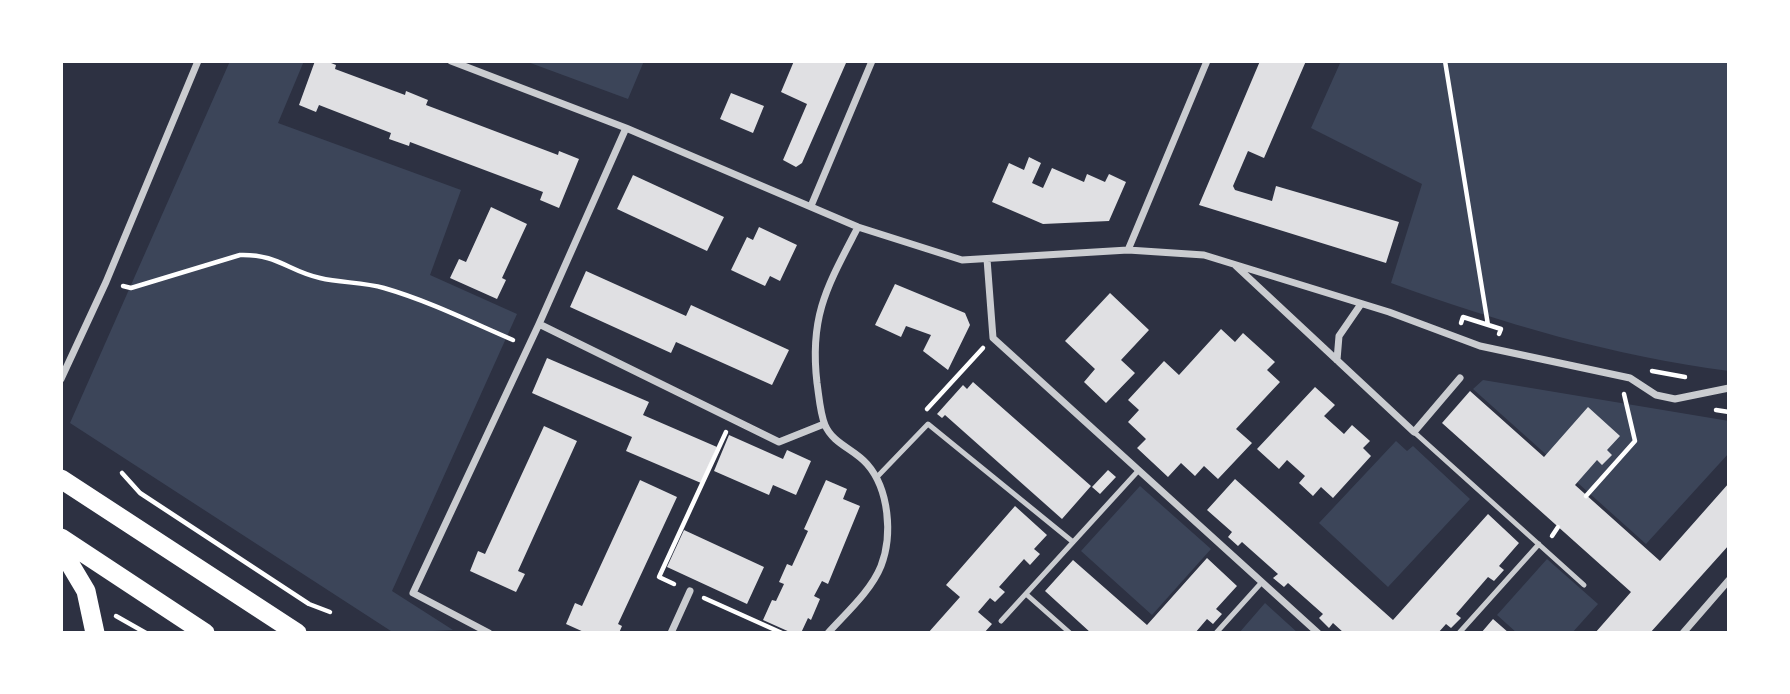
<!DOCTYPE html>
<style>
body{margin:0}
#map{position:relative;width:1790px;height:694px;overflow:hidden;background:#2d3142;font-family:"Work Sans",sans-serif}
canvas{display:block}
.frame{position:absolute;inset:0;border:63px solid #fff;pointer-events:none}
</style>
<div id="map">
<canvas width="1790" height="694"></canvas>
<div class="frame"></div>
</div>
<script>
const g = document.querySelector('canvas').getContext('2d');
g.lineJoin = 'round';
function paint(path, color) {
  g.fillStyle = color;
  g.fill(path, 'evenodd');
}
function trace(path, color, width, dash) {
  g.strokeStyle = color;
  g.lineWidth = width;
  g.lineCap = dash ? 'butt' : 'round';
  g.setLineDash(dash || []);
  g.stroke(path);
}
paint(new Path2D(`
 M230,61h74l-26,62 183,67 -31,85 87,39 -125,277 61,39 -59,3 -324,-210z
 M525,61h119l-16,38z
 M1341,61h388v310c-116,-15 -228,-48 -338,-88l31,-99 -111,-56z
 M1483,380l246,41v32l-83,91 -173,-155z
 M1396,441l11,10 6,-5 57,53 -82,88 -69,-64z
 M1140,486l71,63 -59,66 -71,-64z
 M1547,559l51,45 -26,29h-55l-20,-18z
 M1265,603l33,30h-59z`), '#3c4559');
paint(new Path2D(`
 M315,61h11l10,4 -1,4 70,26 1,-4 22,9 -2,5 132,50 1,-4 20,8 -20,49 -19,-8 3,-8 -133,-50 -1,4 -20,-7 2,-6 -72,-28 -3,7 -17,-7z
 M794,61l52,2 -44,100 -6,4 -13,-7 24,-56 -26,-12z
 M1260,61h46l-42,97 -16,-7 -15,35 2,4 37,11 4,-15 123,36 -13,41 -187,-58z
 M731,93l33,13 -11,27 -33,-14z
 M1029,157l12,6 -9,20 11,5 9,-20 32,14 3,-8 18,8 4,-8 17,8 -17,39 -66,3 -51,-22 17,-39 15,7z
 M633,175l91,42 -17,34 -90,-42z
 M491,207l36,17 -25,54 4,2 -9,19 -47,-21 9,-19 7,3z
 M759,227l38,18 -17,36 -10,-5 -5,10 -34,-16 16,-33 6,3z
 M586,271l100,45 5,-11 98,45 -17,35 -96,-43 -5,11 -101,-46z
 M895,284l70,29 5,12 -22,45 -25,-19 8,-16 -25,-9 -5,11 -26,-12z
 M1110,293l39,37 -28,30 14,13 -29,30 -22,-21 11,-13 -30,-28z
 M1221,329l14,13 8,-9 32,29 -8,8 13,12 -44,47 16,14 -34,36 -14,-13 -9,10 -14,-13 -13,14 -31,-29 9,-9 -18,-17 11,-12 -11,-10 36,-39 15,14z
 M547,358l102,44 -6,13 74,32 -16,36 -75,-32 6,-14 -100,-44z
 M973,382l118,104 -29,33 -117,-104 -3,3 -5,-4 26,-29 4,4z
 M1315,387l20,18 -11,11 20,18 8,-9 18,16 -7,7 8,8 -38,42 -12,-11 -8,9 -14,-13 6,-7 -18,-16 -8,9 -22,-20z
 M1470,391l74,66 44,-50 32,29 -13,14 5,5 -10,10 -5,-5 -22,25 85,76 69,-78v62l-79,88h-55l36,-41 -189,-169z
 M544,426l33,15 -59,130 7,3 -9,18 -46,-21 8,-20 7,3z
 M729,435l54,24 4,-9 24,11 -15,34 -23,-10 -4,10 -55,-24z
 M1108,470l8,7 -16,17 -8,-7z
 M1235,479l158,141 95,-106 31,29 -20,23 5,4 -10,11 -6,-4 -32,37 5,4 -10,10 -5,-4 -8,9h-94l-11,-10 -4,5 -10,-10 4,-4 -35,-31 -4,4 -11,-9 5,-4 -36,-32 -4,4 -10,-9 4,-5 -25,-22z
 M640,480l37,17 -59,127 4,2 -3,7h-33l-20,-9 9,-21 7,3z
 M826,480l21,9 -4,10 17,7 -32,78 -6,-3 -8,15 6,3 -9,21 -3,-2 -7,15h-9l-29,-13 9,-20 4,1 8,-17 -5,-2 8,-18 5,2 16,-35 -4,-2z
 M1015,506l32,29 -13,14 6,5 -10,11 -6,-6 -25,28 6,5 -10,10 -5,-4 -12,14 14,12 -8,9h-56l32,-36 -14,-12z
 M684,530l80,37 -17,37 -80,-37z
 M1207,558l30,28 -21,23 6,5 -9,10 -6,-5 -12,14h-104l-46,-42 28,-31 74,65z
 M1493,619l16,14h-28z`), '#e0e0e3');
trace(new Path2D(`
 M1445,61l43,264
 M123,286l8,2 109,-33c38,-1 48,16 80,23 21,5 43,4 64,10 45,13 87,34 129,52
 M1461,323l2,-6 38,12 -2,5
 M1652,371l33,6
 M927,409l56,-61
 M1716,410l13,2
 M122,473l18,20 169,111 21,8
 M1586,496l49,-55 -11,-47
 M1552,536l6,-9
 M674,584l-15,-7 67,-145
 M704,598l78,35
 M116,616l30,17`), '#fff', 4.5);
trace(new Path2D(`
 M1414,432l170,153
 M877,477l51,-53 145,118
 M1026,594l44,39
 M1001,621l137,-150
 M1216,633l46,-51
 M1459,633l80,-89`), '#caccd0', 5);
trace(new Path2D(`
 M451,61l175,67 232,99 104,33 166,-10 76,5 185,57 91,34 150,32 26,17 19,4 54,-11
 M811,206l61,-145
 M1128,250l79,-189
 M987,259l6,79 325,295
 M1236,266l178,166 46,-54
 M539,324l240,118 45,-18
 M1337,360l2,-24 22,-32
 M61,379l45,-97 92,-221
 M489,633l-76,-40 126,-269 87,-196
 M671,633l19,-42
 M828,633c18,-20 43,-42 53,-67 12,-31 8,-77 -14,-102 -13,-15 -34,-20 -42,-39 -5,-12 -6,-29 -8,-42 -8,-68 11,-98 41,-156
 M1683,633l46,-53`), '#caccd0', 7);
trace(new Path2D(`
 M61,479l236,154
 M61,538l144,95
 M61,549l25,42 9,42`), '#fff', 19);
</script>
